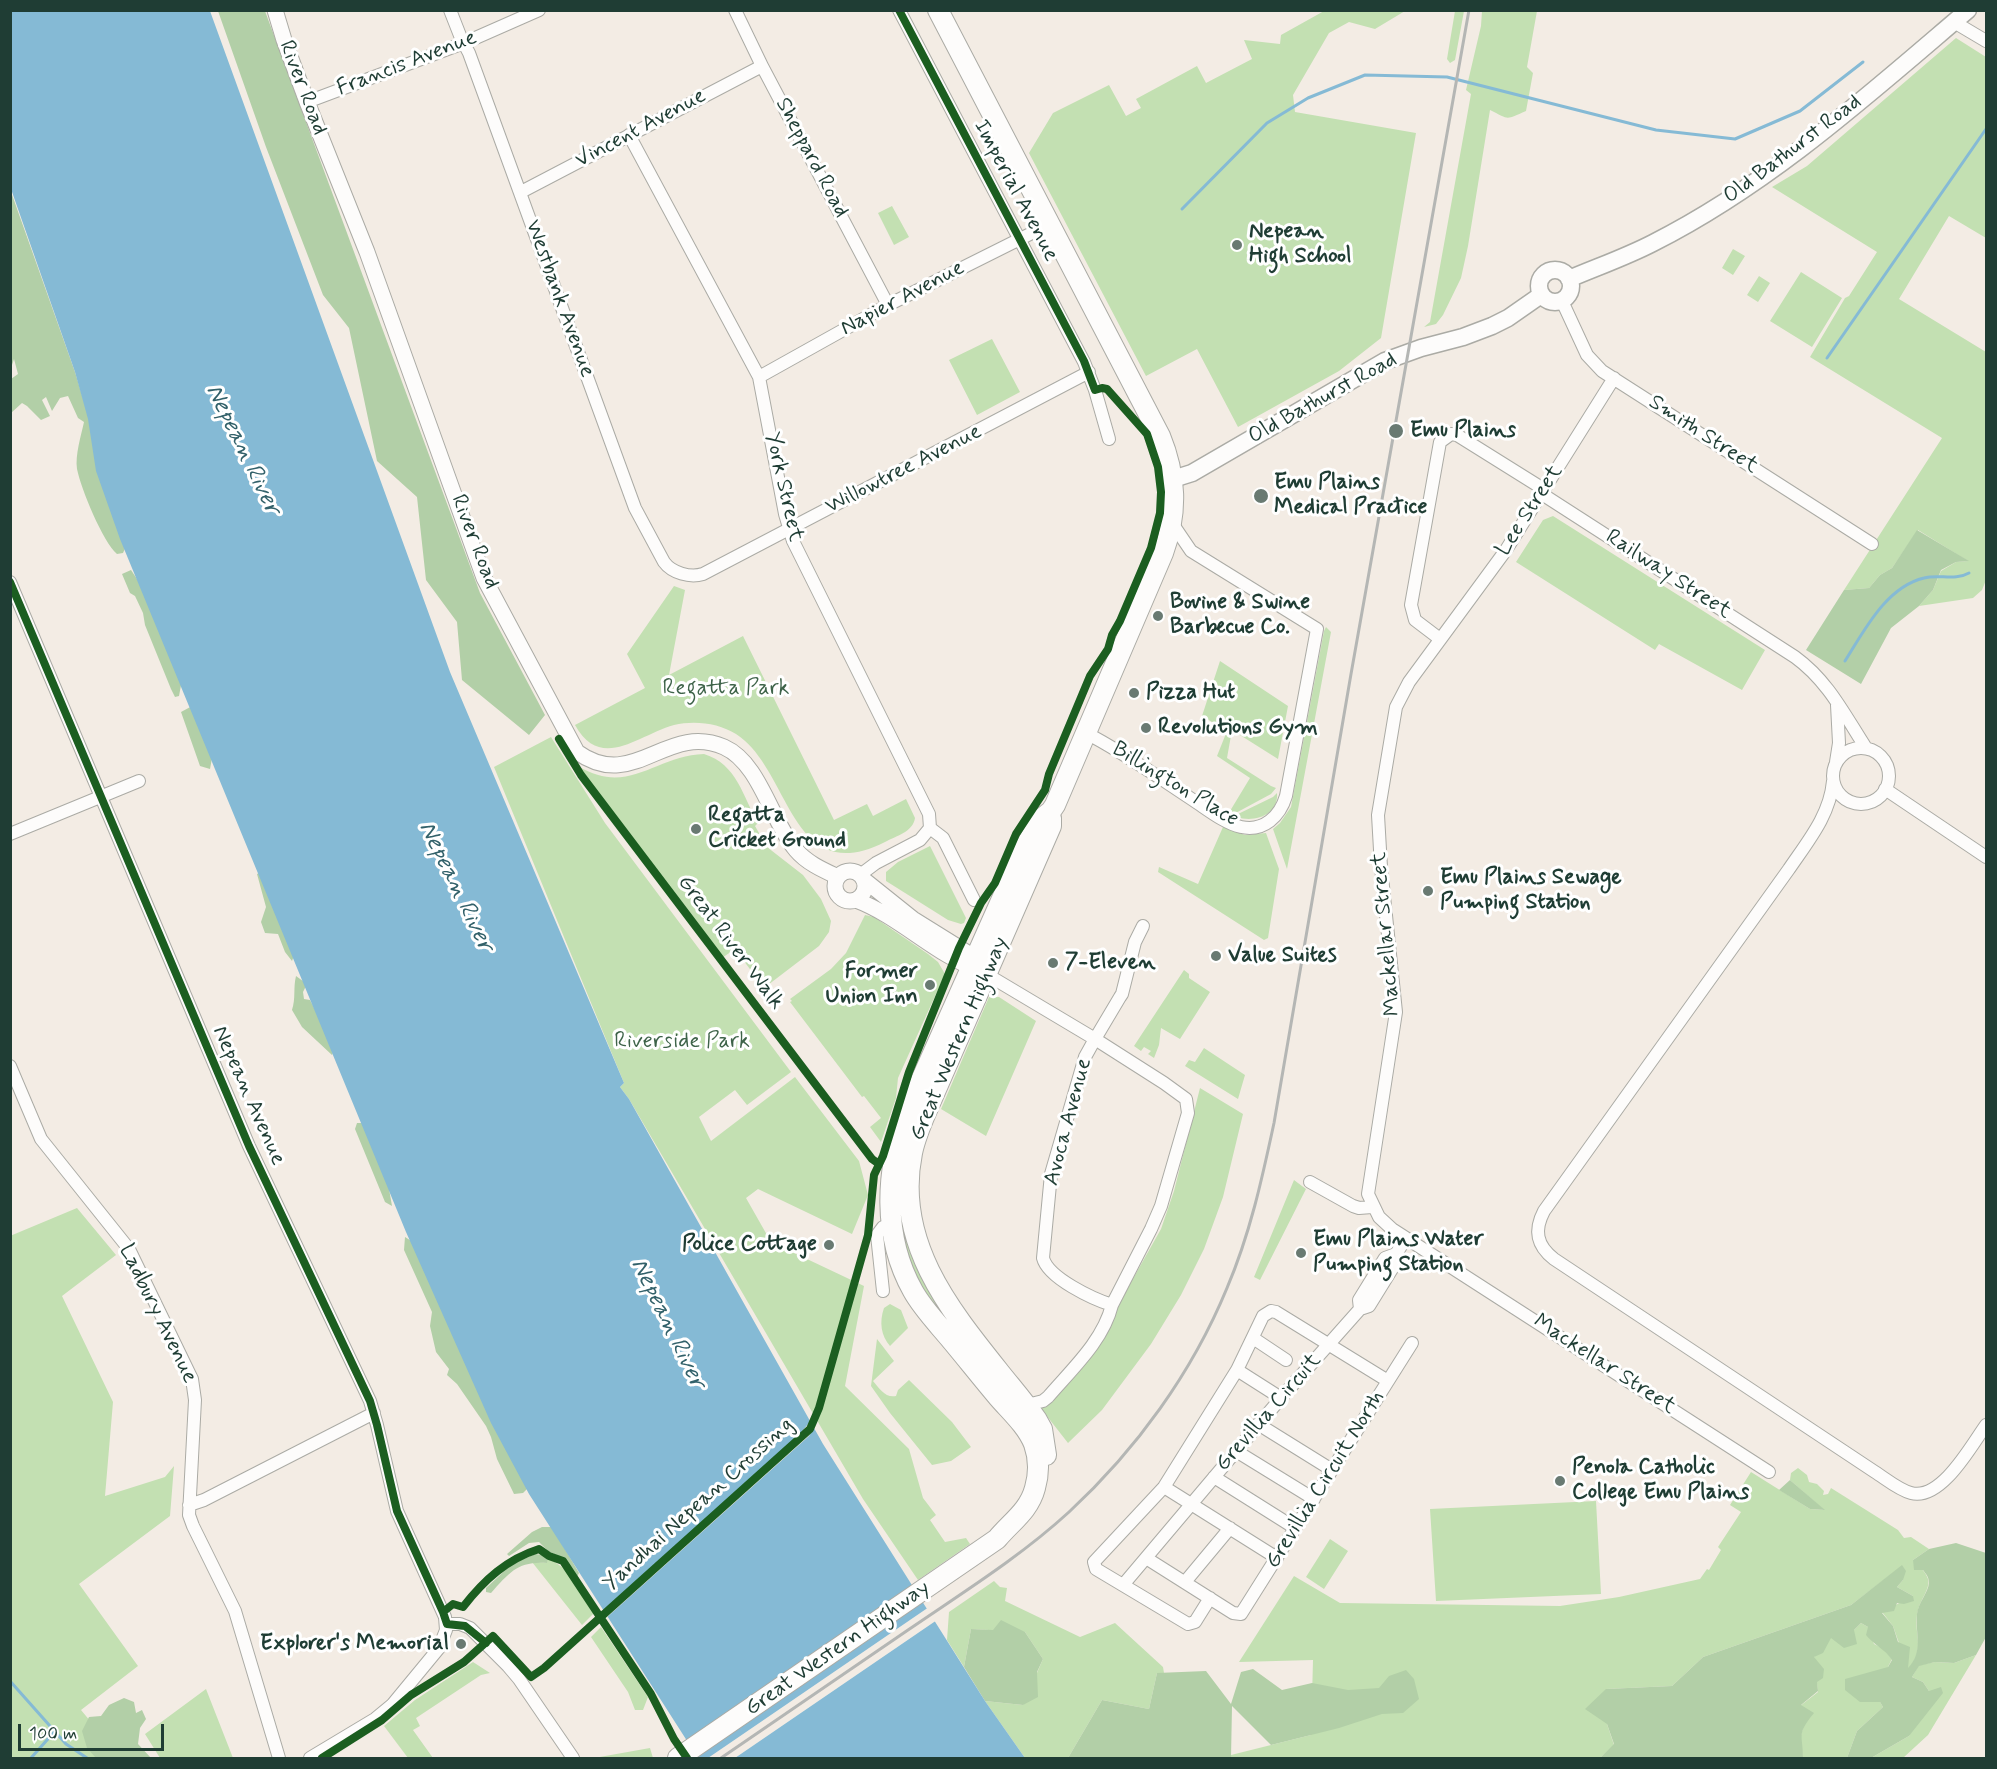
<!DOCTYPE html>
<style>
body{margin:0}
#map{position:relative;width:1997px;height:1769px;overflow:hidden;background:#f3ece4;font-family:Mynerve,sans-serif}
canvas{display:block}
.frame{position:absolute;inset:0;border:12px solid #1f3d34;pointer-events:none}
.scale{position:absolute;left:18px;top:1724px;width:146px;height:27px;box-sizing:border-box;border:3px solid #1f3d34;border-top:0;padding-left:8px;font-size:18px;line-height:21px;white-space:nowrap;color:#1f3d34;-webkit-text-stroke:4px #fff;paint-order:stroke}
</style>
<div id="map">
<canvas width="1997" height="1769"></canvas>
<div class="frame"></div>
<div class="scale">100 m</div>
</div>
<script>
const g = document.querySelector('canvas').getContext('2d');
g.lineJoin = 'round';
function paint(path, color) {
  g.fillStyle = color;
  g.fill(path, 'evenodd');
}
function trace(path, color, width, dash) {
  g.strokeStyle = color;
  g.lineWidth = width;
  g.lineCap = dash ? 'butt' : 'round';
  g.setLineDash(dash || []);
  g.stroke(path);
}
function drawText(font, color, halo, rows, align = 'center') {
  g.font = font + ' Mynerve,sans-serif';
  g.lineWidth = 6;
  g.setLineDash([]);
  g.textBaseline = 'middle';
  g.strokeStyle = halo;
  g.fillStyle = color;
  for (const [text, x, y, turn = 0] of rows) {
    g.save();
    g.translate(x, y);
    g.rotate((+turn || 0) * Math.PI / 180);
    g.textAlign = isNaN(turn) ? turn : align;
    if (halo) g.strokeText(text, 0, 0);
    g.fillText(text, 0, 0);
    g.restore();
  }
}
paint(new Path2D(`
 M1324,11h81l-30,18 -26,-7 -20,11 -36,62 2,17 121,21 -35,205 -42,33 -101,56 -41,-78 -51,27 -117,-223 24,-40 56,-28 17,31 15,-8 -5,-9 61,-33 9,17 46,-24 -8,-19 36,4 1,-9z
 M1455,11h9l-9,49 -5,3 -3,-4z
 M1482,11h55l-10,56 6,6 -7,38c-21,9 -16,9 -36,-1l-22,136 -7,32 -18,37 -7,9 -12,3 6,-5 41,-228 -5,-4 15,-64z
 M1956,38l30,19v181l-37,-22 -50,83 87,53v228l-4,10 -9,8 -54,8 14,-16 8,-19 15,-9 12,-1 -50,-31 -26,38 -12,7 -11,13 -25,2 98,-152 -132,-81 35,-59 4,-2 28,-44 -105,-65 35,-21z
 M892,206l17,31 -15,8 -16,-32z
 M1733,249l12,7 -12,19 -11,-7z
 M1801,272l41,26 -30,49 -42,-26z
 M1759,276l11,7 -12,19 -11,-7z
 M992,339l28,53 -43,23 -28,-55z
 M1553,516l212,134 -23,40 -83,-46 -4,6 -139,-88 27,-42z
 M674,586l11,4 -16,85 74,-39 91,184 33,-16 6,12 33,-17 9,19c-2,14 -19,18 -30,24 -95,48 -94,-73 -149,-108 -17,-11 -42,-14 -62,-9 -36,10 -73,47 -99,0l70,-37 -18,-34z
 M1326,627l5,5 -44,237 -14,-40 7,-6 11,-16 33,-176z
 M1220,661l68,45 -10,53 -46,-29 -5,28 44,28 5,2 -5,6 -39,21 -2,-4 20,-33 -33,-22 10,-25 -25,-15z
 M551,737l54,86 186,249 -44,33 -12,-15 -36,27 12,24 84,-64 64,84 9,34 -16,39 -94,-45 -12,9 25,44 93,44 -19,100 64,63 14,49 13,17 -6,5 15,22 21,-4 4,6 -52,36 -55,-81 -234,-400 -9,-12 4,-4 -130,-316z
 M704,754c33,10 39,43 54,69l-3,3 12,21 36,28 18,24 10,22 -2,11 -10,14 -55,42 -29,-39 -13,9 -144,-192c51,31 78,-11 126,-12z
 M1277,793c2,22 -23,30 -40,24l1,-3 35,-17z
 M1223,827l22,8 21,-2 13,36 -11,69 -4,2 -106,-68 1,-5 39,17z
 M930,846l36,72 -2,5 -3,1 -13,-4 -62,-39v-9l12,-10z
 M865,915l9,2 54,37 10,8 7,12 -47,104 -2,20 -15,44 -11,-15 11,-9 -17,-22 -2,1 -72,-95 2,-1 -2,-2 41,-30 15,-16z
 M1184,970l5,4v4l21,14 -30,47 -19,-11 -2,17 -5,13 -6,-4 3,-3 -7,-4 -3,4 -7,-5z
 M989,997h10l37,24 -50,115 -45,-27z
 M1204,1048l41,27 -7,24 -53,-33 4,-6 6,2z
 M1200,1088l43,26 -20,83 -19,52 -23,46 -30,49 -49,66 -34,33 -29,-37 78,-99 44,-78 13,-38z
 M1294,1180l12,9 -46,91 -6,-3z
 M77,1208l39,47 -54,41 51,106 -8,94 60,-19 9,-11 -4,50 -91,68 59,82 -57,44 40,48h-110l-1,-522z
 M905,1215l111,182 -99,-109 -23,-71z
 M890,1304l11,6 7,18 -18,18c-9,-10 -11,-24 -6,-38z
 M877,1339l17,22 -21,20c7,8 12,17 23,15l2,-6 11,-10 43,42 19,25 -20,14 -19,4 -42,-52 -19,-27z
 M1798,1468l9,7 2,7 8,2 7,7 -1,4 5,-1 3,-6 67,42 6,8 7,-1 18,12 -16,11c5,5 13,12 15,19 3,8 -8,22 -10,31 -6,21 9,40 -10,59l-15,-43 -11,-14 31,-16 -16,-9 6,-7 -1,-14 -51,39 -148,52 -31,29 -66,3 1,35 7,21 -14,13h-369v-3l80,-20 2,-75 -74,2 55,-86 46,27 220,3 59,-9 81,-18 7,-10 2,1 12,-20 -3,-3 23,-35 -11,-7 21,-33 59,37 14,1 -34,-30 1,-7z
 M1596,1501l5,93 -165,7 -6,-92z
 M1330,1539l18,12 -24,38 -18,-12z
 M547,1558c23,9 34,35 47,55l-12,12 -50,-63 15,1z
 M994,1581l6,6 7,1 -2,13 75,36 35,-14 48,44 1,6h-7l-8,36 -47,-9 -34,58h-43l-40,-57 38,4 20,-46 -18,-27 -54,-3 -7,38 -17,-27 2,-28z
 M1861,1623l7,4 6,17 10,5 8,10 -22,43h10l3,5 -26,24 -10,27h-44l-3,-18 3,-13 -3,-21 18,-14 -4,-35 17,-20 23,-7z
 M601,1627l47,70 -5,13h-8l-7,-18 -37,-55z
 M1976,1655l-48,80 -25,23h-32l38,-22 20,-45 -6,-9 -11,-5 7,-12 16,-3 19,1z
 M473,1662l17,11 -9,2 -65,43 4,8 -7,4 20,28h-25l-24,-32 31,-26z
 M206,1689l27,69h-73l-15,-24z
 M650,1748l3,10h-59z`), '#c3e0b2');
paint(new Path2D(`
 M218,11h47l215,582 65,122 -16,20 -67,-55 -5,-58 -31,-42 -9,-83 -40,-36 -28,-133 -26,-33 -57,-148z
 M10,189l65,183 52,172 -4,9 -6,1c-14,-12 -36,-65 -40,-85 -2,-14 4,-33 7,-47l-6,-4 -10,-22 -8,2 -8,13 -6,-14 -4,3 8,16 -9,4 -14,-14 -5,-3 -11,10v-34l7,-5 -4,-15 -4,12z
 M1917,530l52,31 -13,1 -15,8 -8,20 -14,16 -28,22 -30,56 -55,-34 38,-60 25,-2 11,-13 12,-7z
 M131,570l10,15 41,95 -3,16 -4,1 -4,-8 -26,-64 -2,-12 -8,-17 -5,-3 -8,-19z
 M194,705l18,53 -2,11 -10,-3 -19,-54z
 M261,872l34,81 -3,8 -7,-9 -7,-18 -13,-1 -4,-11 5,-15 -9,-33z
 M296,976l11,8 -4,8 1,7 6,1 25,48 -3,7 -30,-28 -10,-17c4,-12 1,-22 4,-34z
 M357,1123h7l24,60 4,23 -7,-4 -30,-73z
 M405,1237l8,5 117,244 -7,7 -9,1 -17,-35 -6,-22 -5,-11 -29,-42 -10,-9 2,-6 -13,-17 -6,-26 2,-14 -28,-62z
 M1790,1480l35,30 -15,-1 -31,-19z
 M542,1527h10l27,46 -2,4 -12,-18 -17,-8 -9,-9 -10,1 -20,13 -2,-2 25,-22z
 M1956,1543l30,10v84l-10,18 -22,8 -19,-1 -16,4 -7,11 11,5 6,9 12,-4 2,6 -34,43 -38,22h-24l10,-27 26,-24 -3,-5h-20l-15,-12v-11l43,-12 4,-7c-7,-11 -18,-15 -26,-25l2,-8 -7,-4 -7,7 3,14 -13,4 -13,-10 -8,15 -9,4 10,12 -1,9 -6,4 1,9 -17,14 13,8c-18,22 -11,21 -11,45h-203l14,-14 -7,-20 -22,-15 21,-20 66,-3 31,-29 148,-52 51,-40 4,6 -3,9 -6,7 16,9 1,5 -10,3 -7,-1 -3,8 -12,2 11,13 5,16 12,5 -2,21c16,-16 7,-35 9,-54 1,-11 11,-21 12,-31 0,-6 -3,-9 -6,-13h-9l-1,-10 16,-11z
 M536,1554l12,2 -1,7c-29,-2 -37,9 -56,30l-5,-1v-4l27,-25z
 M1001,1620l24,12 18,27 -6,13 1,25 -15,8 -38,-4 -21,-34 7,-38 22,1z
 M1253,1669l29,21 30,-7 36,7 31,-2 10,-12 17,-6 8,9 5,20 -16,14 -21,1 -43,14 -68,17 -39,-39 -1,52h-163l34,-58 47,9 8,-36 49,-2 25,33 10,-32z
 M124,1698l10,4 2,11 6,-3 4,9 -6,9 -2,16 13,14h-55l-9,-10 -5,-17 7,-14 12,-1 8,-11z`), '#b2cfa7');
paint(new Path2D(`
 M10,11h200l240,661 174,411 -4,4 9,12 194,345 162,257 40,57h-327l-169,-264 -38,-71 -85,-191 -286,-693 -24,-68 -8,-52 -13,-47 -64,-183z`), '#85bad5');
paint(new Path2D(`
 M812,1419l4,7 -7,10 -204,183 -4,-6 199,-179z
 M929,1607l8,13 -202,138h-27z`), '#f3ece4');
trace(new Path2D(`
 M1182,209l85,-86 41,-25 57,-23 82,2 209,53 79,9 65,-28 63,-49
 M1827,358l159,-229
 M1845,661c19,-30 41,-74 79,-83 15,-4 31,3 45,-5
 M10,1681l56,63 21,14
 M31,1758l24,-27`), '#85bad5', 3);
const minor = new Path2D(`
 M450,10l11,28 8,15 166,455 29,54c8,11 26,16 39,12l386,-202
 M735,10l27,56 126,239
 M899,10l185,352 11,28 14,49
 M1954,22l32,19
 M307,102l157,-59 75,-33
 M629,135l130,242 26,137 8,27 136,273 1,14 13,10 31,62
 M521,192l241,-126
 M1562,301l25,54 15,16 270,173
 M759,377l129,-72 162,-81
 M1614,378l-108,172 -97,132 -13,25 -18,108 3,52 15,145 -28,182 11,23 13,12 377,243
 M1542,494l253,163c33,24 49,57 71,91
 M10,582l239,564 121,255 7,24 20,86 48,106 1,13 -7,18 -47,57 -17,14 -65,39
 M1440,639l-25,-19 -4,-15 29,-163 11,-8 6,1 88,55
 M1086,733c37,19 72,44 107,67 14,9 31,23 48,27 23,5 39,-11 45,-31l31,-167 -126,-78 -19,-28
 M1833 776a28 28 0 1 1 56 0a28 28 0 1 1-56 0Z
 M1836,762l3,-19 -2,-38
 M1833,781c-3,34 -25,60 -44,88l-245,342c-10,19 -8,34 10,48l321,213c11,7 24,18 36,21 30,8 60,-47 75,-68
 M1885,789l101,68
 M10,834l129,-53
 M860,875l16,-12 44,-23 10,-12
 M986,974l109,65 69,44 22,16 2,14 -27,93 -10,23 -39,76c-19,-6 -64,-27 -69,-47l8,-84 34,-117 10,-18 25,-42 2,-3 13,-52 8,-16
 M10,1066l31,73 88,110 63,130 3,21 -6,115 4,11 42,85 44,147
 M1310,1182l43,24 6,2 13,-1
 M883,1291l-6,-56 6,-8 8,-3
 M1360,1309l-1,-9 26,-42 11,-4
 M1253,1338l33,22
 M1237,1370l44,28
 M1027,1405l16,-4 5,-4c24,-28 55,-56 64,-92
 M1258,1424l74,46
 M1236,1451l78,48
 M1214,1477l81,51
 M1164,1487l113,71
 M189,1505l15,-5 170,-87
 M1146,1558l87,55 8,1 171,-271
 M1185,1582l45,-54
 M1123,1585l158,-187 79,-89 9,-3 26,-42 1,-10 10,-16
 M1210,1598l-15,24 -7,2 -92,-55 -2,-7 70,-75 73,-117 26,-54 8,-5 5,1 112,69
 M447,1624h13l10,4 38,38 11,13 54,79`);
const tertiary = new Path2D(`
 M275,10l9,30 23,62 60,150 117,326 93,174c57,41 89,-30 147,-5 36,16 47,74 72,103 11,13 27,20 42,27
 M835 886a15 15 0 1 1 30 0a15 15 0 1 1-30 0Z
 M863,879l50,40 53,33 15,15
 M856,900c45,17 79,55 125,71`);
const secondary = new Path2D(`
 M1539 286a16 16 0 1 1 32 0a16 16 0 1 1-32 0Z
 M1569,279c28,-12 57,-22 84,-36 117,-59 215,-148 315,-233
 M1173,479l19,-6 193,-112 36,-13 42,-11 29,-11 16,-8 33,-23`);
const trunk = new Path2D(`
 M1046,1455l-4,-26 -5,-9c-11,-16 -24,-31 -36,-46 -52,-65 -107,-132 -89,-221 3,-15 9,-29 15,-43l124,-284v-8
 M678,1758l319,-219c14,-17 32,-28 38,-51 4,-14 4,-30 -1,-44 -7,-18 -24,-33 -36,-47 -16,-19 -31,-38 -46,-56 -14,-17 -29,-32 -39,-50 -31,-55 -27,-120 -7,-177l119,-267 16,-28 10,-8 4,-6 108,-252c15,-41 13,-78 -3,-117l-222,-426`);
trace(minor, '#ababa5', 14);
trace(tertiary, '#ababa5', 17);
trace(secondary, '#ababa5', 19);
trace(trunk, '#ababa5', 22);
trace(minor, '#fdfcfb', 12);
trace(tertiary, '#fdfcfb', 15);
trace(secondary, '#fdfcfb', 16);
trace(trunk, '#fdfcfb', 20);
trace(new Path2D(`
 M721,1758c62,-42 124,-85 187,-128 54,-37 112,-73 161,-118 67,-62 123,-139 158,-224 23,-54 35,-109 47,-165l77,-449 118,-664`), '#b4b6b4', 3);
trace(new Path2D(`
 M10,582l239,564 121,255 7,24 20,86 46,101 4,12 18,2 21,17
 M559,739l22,36 291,384 7,5
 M443,1612l10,-8 10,3c21,-27 44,-48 76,-58l10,7 14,5 88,133 23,45 13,19
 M322,1758l60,-38 29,-25 53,-33 29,-26 38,41 13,-9 266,-239 9,-21 49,-173 6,-60 9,-19 26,-84 50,-124 22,-45 14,-20 21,-49 29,-44 4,-16 41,-98 18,-27 4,-14 8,-14 31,-73 9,-35 1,-21 -3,-25 -11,-33 -40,-45 -5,-1 -7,2 -11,-29 -185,-351`), '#1b5e20', 8);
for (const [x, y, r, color] of [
 [1237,245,6,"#697a72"],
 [1396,431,8,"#697a72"],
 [1261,496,8,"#697a72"],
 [1158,616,6,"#697a72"],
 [1134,693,6,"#697a72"],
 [1146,728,6,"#697a72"],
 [696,829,6,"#697a72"],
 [1428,891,6,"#697a72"],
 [1216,956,6,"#697a72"],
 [1053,963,6,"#697a72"],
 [930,985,6,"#697a72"],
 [829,1245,6,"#697a72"],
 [1301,1253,6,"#697a72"],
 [1560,1481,6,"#697a72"],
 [461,1644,6,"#697a72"]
]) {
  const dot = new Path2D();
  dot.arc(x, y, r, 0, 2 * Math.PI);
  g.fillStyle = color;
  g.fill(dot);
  trace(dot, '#fff', 2);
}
drawText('22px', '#1f3d34', '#fff', [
 ["Francis Avenue",407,64,-21],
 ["River Road",302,88,69],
 ["Vincent Avenue",641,129,-28],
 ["Old Bathurst Road",1793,150,-37],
 ["Sheppard Road",811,158,62],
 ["Imperial Avenue",1015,191,62],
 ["Westbank Avenue",559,299,70],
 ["Napier Avenue",903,299,-28],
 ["Old Bathurst Road",1323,399,-29],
 ["Smith Street",1703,435,33],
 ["Willowtree Avenue",904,470,-27],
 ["York Street",783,487,77],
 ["Lee Street",1530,511,-57],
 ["River Road",474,542,69],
 ["Railway Street",1668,575,33],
 ["Billington Place",1175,785,31],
 ["Mackellar Street",1387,934,-95],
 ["Great River Walk",730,943,53],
 ["Great Western Highway",960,1039,-67],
 ["Nepean Avenue",248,1096,66],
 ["Avoca Avenue",1069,1122,-75],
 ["Ladbury Avenue",157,1314,64],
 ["Mackellar Street",1604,1365,33],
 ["Grevillia Circuit",1269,1413,-49],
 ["Grevillia Circuit North",1326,1480,-58],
 ["Yandhai Nepean Crossing",699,1505,-42],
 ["Great Western Highway",838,1649,-35]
]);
drawText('bold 22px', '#1f3d34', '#fff', [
 ["Nepean",1249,232],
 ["High School",1249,257],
 ["Emu Plains",1410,431],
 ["Emu Plains",1274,483],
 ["Medical Practice",1274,508],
 ["Bovine & Swine",1170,603],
 ["Barbecue Co.",1170,628],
 ["Pizza Hut",1146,693],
 ["Revolutions Gym",1158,728],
 ["Regatta",708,816],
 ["Cricket Ground",708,841],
 ["Emu Plains Sewage",1440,878],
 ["Pumping Station",1440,903],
 ["Value Suites",1228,956],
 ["7-Eleven",1065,963],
 ["Former",918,972,"right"],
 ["Union Inn",918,997,"right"],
 ["Emu Plains Water",1313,1240],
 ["Pumping Station",1313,1265],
 ["Police Cottage",817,1245,"right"],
 ["Penola Catholic",1572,1468],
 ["College Emu Plains",1572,1493],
 ["Explorer's Memorial",449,1644,"right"]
], 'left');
drawText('22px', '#3e6349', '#fff', [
 ["Regatta Park",726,689],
 ["Riverside Park",682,1042]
]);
drawText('italic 24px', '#32616a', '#fff', [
 ["Nepean River",242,450,64],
 ["Nepean River",455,887,64],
 ["Nepean River",667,1324,64]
]);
</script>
